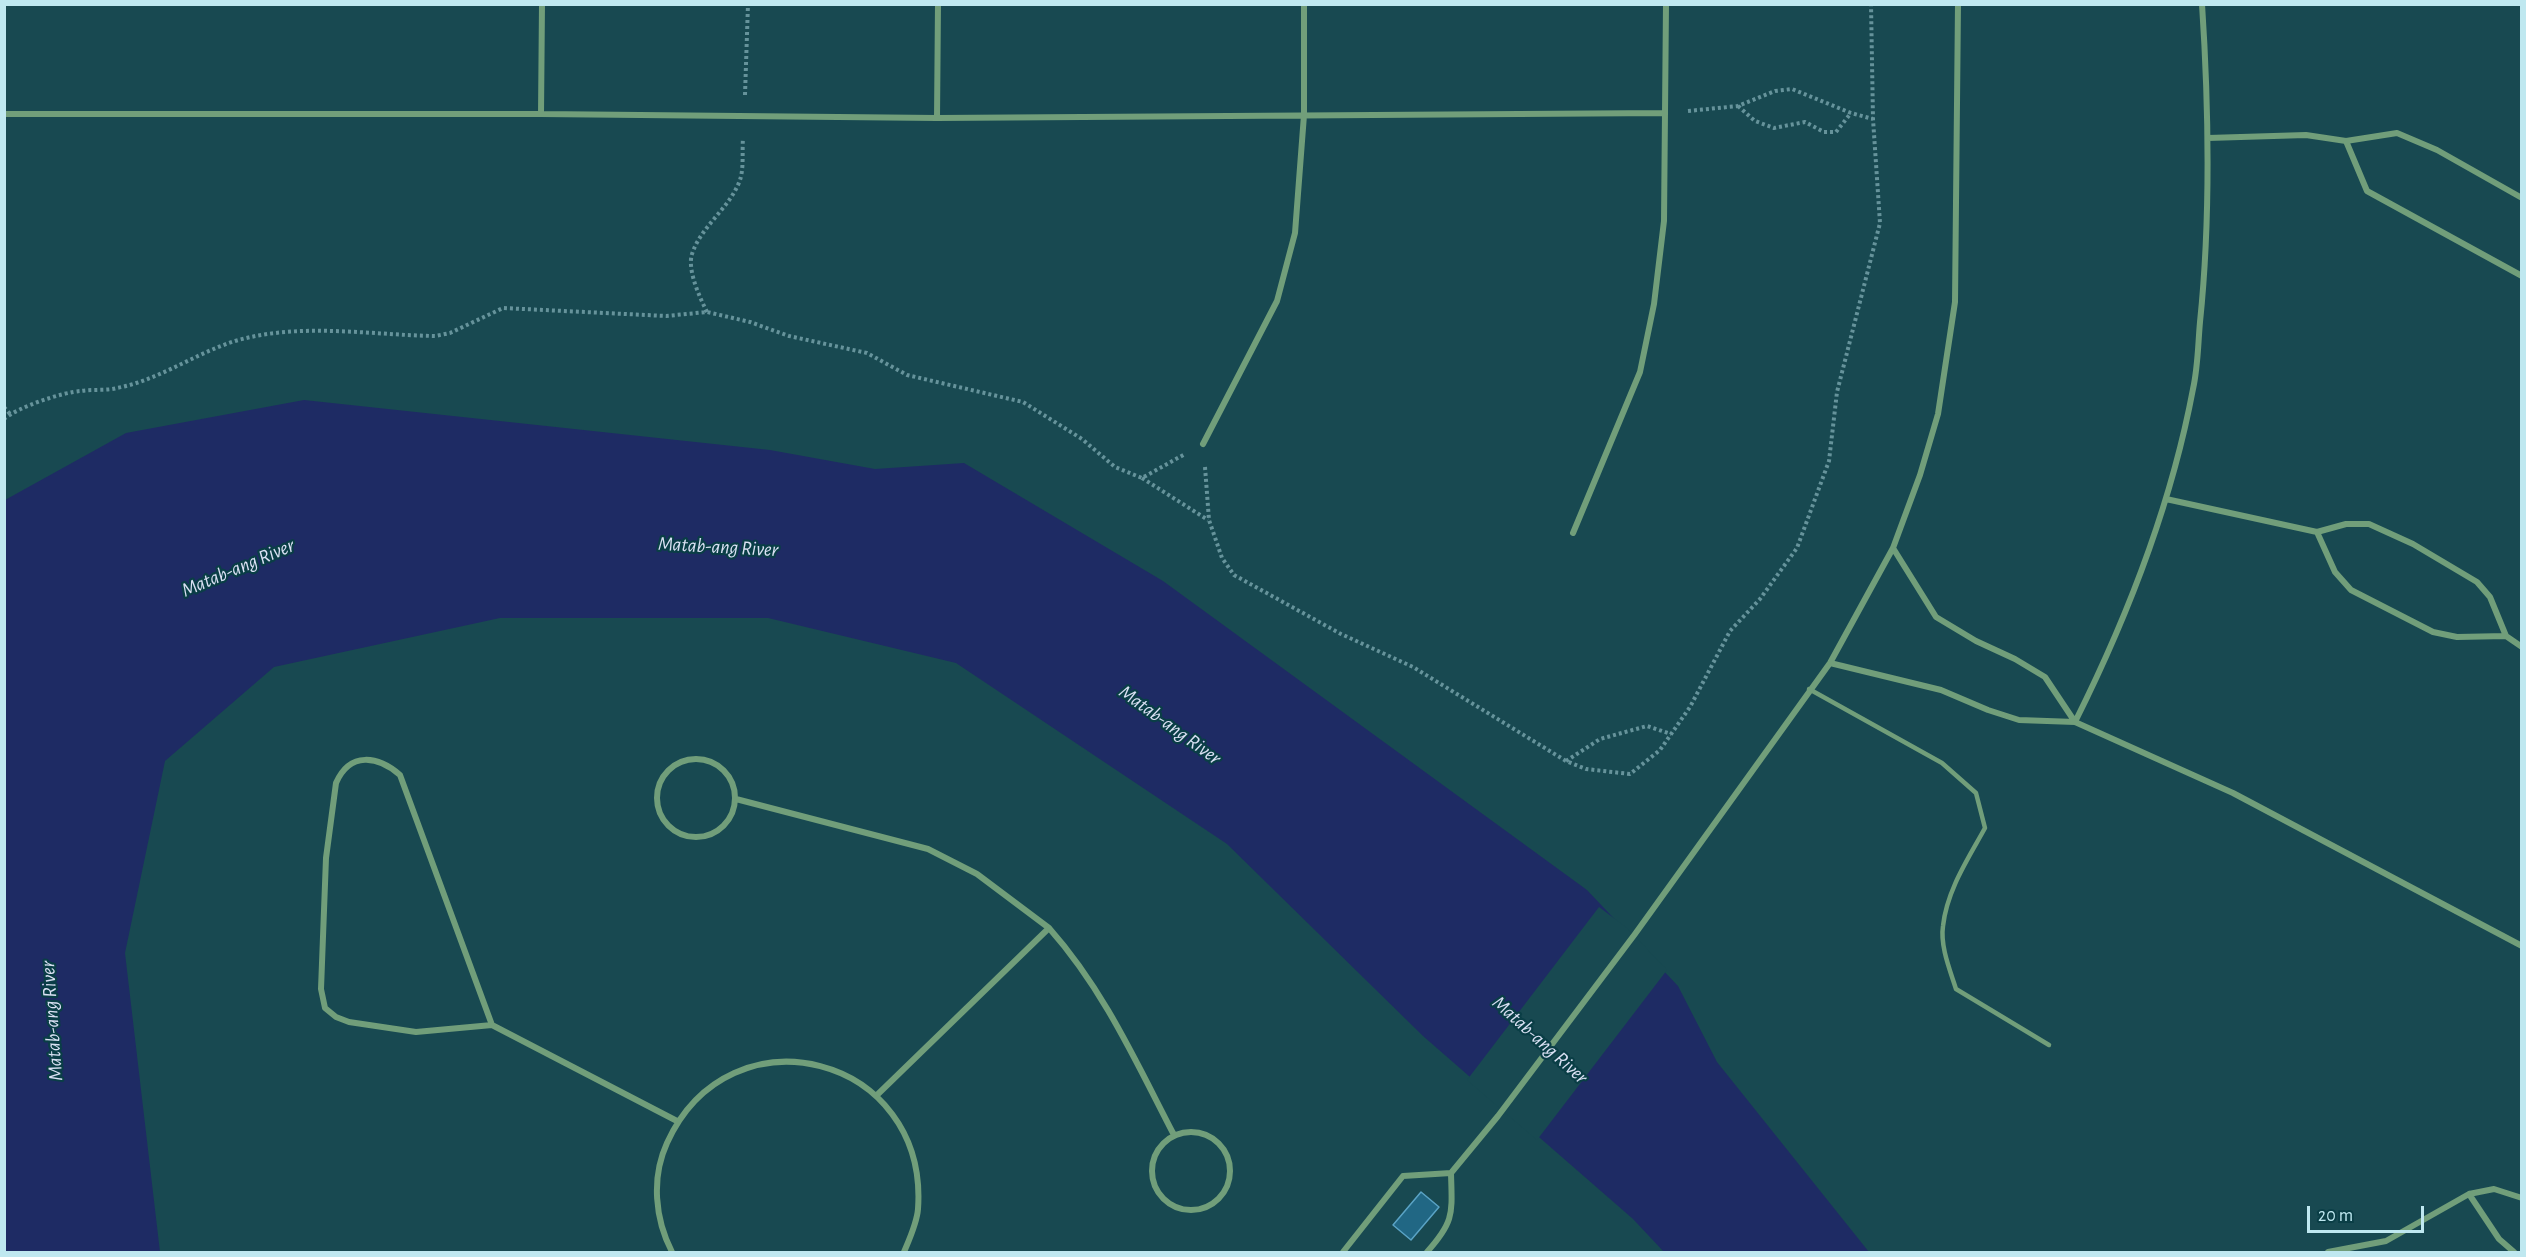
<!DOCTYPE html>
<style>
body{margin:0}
#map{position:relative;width:2526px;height:1257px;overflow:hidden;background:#184951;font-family:"Alegreya Sans",sans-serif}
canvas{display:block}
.frame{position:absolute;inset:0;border:6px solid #bfe8f0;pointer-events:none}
.scale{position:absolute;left:2307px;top:1206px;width:117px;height:27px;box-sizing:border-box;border:3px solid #bfe8f0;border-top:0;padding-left:8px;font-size:18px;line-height:21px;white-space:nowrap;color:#bfe8f0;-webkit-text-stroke:4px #0a3e46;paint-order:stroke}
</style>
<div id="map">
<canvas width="2526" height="1257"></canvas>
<div class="frame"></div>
<div class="scale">20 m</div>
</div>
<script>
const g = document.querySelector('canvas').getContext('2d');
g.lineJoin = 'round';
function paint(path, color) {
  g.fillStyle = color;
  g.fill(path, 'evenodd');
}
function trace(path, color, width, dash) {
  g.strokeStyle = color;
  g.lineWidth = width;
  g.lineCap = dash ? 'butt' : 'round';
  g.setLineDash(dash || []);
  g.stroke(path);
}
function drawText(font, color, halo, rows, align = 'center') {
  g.font = font + ' "Alegreya Sans",sans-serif';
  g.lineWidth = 4.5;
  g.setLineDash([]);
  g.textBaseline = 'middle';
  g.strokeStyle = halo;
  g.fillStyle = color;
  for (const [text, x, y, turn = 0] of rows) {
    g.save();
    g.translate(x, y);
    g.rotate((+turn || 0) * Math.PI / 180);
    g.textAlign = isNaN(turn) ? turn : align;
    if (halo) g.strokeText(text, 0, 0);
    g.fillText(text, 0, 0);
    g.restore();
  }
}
paint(new Path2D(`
 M304,400l466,50 105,19 89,-6 199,118 424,309 91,96 39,76 152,190h-205l-31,-33 -210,-183 -196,-192 -271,-181 -188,-45h-268l-226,49 -109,94 -40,192 35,299h-155v-752l121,-67z`), '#1e2b64');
paint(new Path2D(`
 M1599,907l28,21 40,42 -130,170 -70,-60z`), '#184951');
const building = new Path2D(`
 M1421,1192l18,15 -28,33 -18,-15z`);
paint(building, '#216784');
trace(building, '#5aa3c5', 1.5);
trace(new Path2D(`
 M745,95l3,-91
 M1738,106l17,15 19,7 31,-6 19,10h12l15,-19
 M1688,111l50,-5 37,-15 17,-2 59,24 22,6
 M707,312c-7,-14 -20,-42 -15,-58 9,-28 38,-46 48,-74 4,-12 2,-29 3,-42
 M4,407l6,7
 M4,419c14,-12 59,-27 77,-28 12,-2 25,0 36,-3 42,-8 77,-34 118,-47 65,-19 134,-6 200,-5l15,-3 53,-25 163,8 41,-4 43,10 39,14 78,17 40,22 116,27 59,37 33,28 27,11 43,-24
 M1205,467l4,53 13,38 12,17 107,59 72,33 153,94 20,8 44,5 30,-24 30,-43 40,-76 30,-32 37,-51 32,-87 8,-69 43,-169 -7,-104 -2,-115
 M1142,478l66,42
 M1566,761l34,-22 47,-13 24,8`), '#66939b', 4, [3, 3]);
trace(new Path2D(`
 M1809,689l133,74 34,30 9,35c-17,31 -38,62 -42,98 -3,20 7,44 13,63l93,56`), '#719e7a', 4.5);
trace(new Path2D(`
 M4,114h537l396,4 728,-5
 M541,114l1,-110
 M937,118l1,-114
 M2208,138l98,-3 40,6 51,-8 40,17 85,48
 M2346,141l21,50 155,85
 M1203,444l74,-143 18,-68 9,-118v-111
 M2166,499l151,33 29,-8h23l44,20 64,38 13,15 16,39 16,11
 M2317,532l18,40 16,18 82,42 24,5 49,-1
 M1573,533l67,-161 14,-68 10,-83 2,-217
 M1893,548l43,69 40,24 39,18 30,18 30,45
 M1830,663l111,27 47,20 31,10 56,2 158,71 289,153
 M2075,722c53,-106 96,-216 118,-333 5,-22 5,-45 7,-67 11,-106 9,-212 2,-318
 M657 798a39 39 0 1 1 78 0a39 39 0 1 1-78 0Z
 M736,799l192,50 49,25 72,54
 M492,1025l-92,-250c-22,-19 -50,-24 -64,8l-10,75 -5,131 4,19 11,9 13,5 67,10 76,-7 185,96
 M877,1095l172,-167c55,62 87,134 125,207
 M1152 1171a39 39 0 1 1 78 0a39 39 0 1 1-78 0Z
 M2469,1194l30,45 15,13
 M672,1252c-17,-33 -21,-74 -5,-109 63,-139 262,-88 251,66 -1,14 -9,31 -14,43
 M1343,1252l60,-76 48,-3
 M1427,1252c28,-31 25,-39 24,-79l47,-57 137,-182 195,-271 63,-115 27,-73 18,-61 17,-112 3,-298
 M2328,1252l58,-11 83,-47 25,-5 28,9`), '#719e7a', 6);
drawText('italic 20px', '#dae1f4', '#0a3e46', [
 ["Matab-ang River",718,547,3],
 ["Matab-ang River",238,568,-23],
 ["Matab-ang River",1170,725,36],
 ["Matab-ang River",52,1021,-94],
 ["Matab-ang River",1540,1040,42]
]);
</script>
